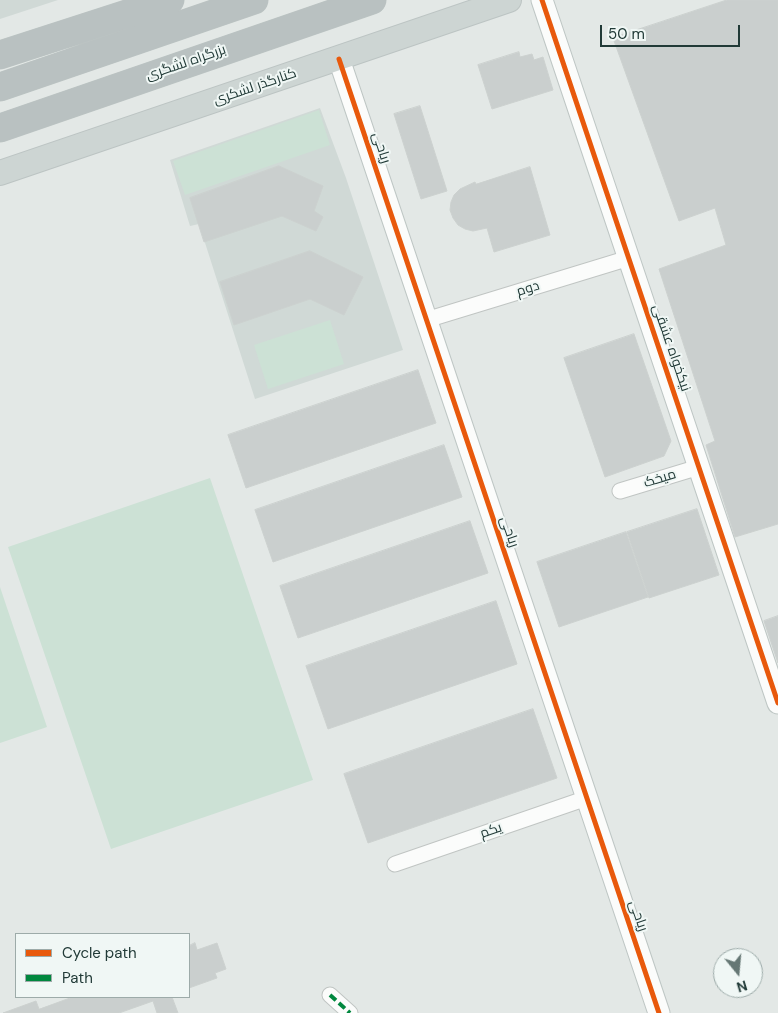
<!DOCTYPE html>
<meta charset="utf-8">
<style>
body{margin:0}
#map{position:relative;width:778px;height:1013px;overflow:hidden;background:#e3e8e6;font-family:"DM Sans",sans-serif}
canvas{display:block}
.legend{position:absolute;left:15px;top:933px;width:175px;height:65px;box-sizing:border-box;background:#f0f7f5;border:1px solid #9daba9;margin:0;padding:6px 9px;list-style:none;font-size:15px;color:#213a37}
.legend li{display:flex;align-items:center;gap:10px;height:25px}
.legend b{width:25px;border:1px solid #9daba9}
.north{position:absolute;left:713px;top:948px;width:50px;height:50px;box-sizing:border-box;background:#f0f7f5;border:1px solid #9daba9;border-radius:50%;rotate:163deg;font-size:14px;font-weight:700;line-height:20px;text-align:center;color:#213a37}
.north::after{content:'';display:block;margin:auto;width:18px;height:22px;background:#657774;clip-path:polygon(50% 0,100% 100%,50% 72%,0 100%)}
.scale{position:absolute;left:600px;top:25px;width:140px;height:22px;box-sizing:border-box;border:2px solid #213a37;border-top:0;padding-left:6px;font-size:15px;line-height:18px;white-space:nowrap;color:#213a37;-webkit-text-stroke:4px #f0f7f5;paint-order:stroke}
</style>
<div id="map">
<canvas width="778" height="1013"></canvas>
<ul class="legend">
<li><b style="height:6px;background:#e8590c"></b>Cycle path</li>
<li><b style="height:6px;background:#00873e"></b>Path</li>
</ul>
<div class="north">N</div>
<div class="scale">50 m</div>
</div>
<script>
const g = document.querySelector('canvas').getContext('2d');
g.lineJoin = 'round';
function paint(path, color) {
  g.fillStyle = color;
  g.fill(path, 'evenodd');
}
function trace(path, color, width, dash) {
  g.strokeStyle = color;
  g.lineWidth = width;
  g.lineCap = dash ? 'butt' : 'round';
  g.setLineDash(dash || []);
  g.stroke(path);
}
function drawText(font, color, halo, rows, align = 'center') {
  g.font = font + ' "DM Sans",Cairo,sans-serif';
  g.lineWidth = 4;
  g.setLineDash([]);
  g.textBaseline = 'middle';
  g.strokeStyle = halo;
  g.fillStyle = color;
  for (const [text, x, y, turn = 0] of rows) {
    g.save();
    g.translate(x, y);
    g.rotate((+turn || 0) * Math.PI / 180);
    g.textAlign = isNaN(turn) ? turn : align;
    if (halo) g.strokeText(text, 0, 0);
    g.fillText(text, 0, 0);
    g.restore();
  }
}
paint(new Path2D(`
 M0,0h58l-58,19z
 M320,108l26,70 57,172 -148,49 -56,-175 -9,2 -20,-66z`), '#d0d9d6');
paint(new Path2D(`
 M319,110l11,35 -145,50 -12,-34z
 M330,320l14,44 -76,25 -14,-44z
 M210,478l103,302 -202,69 -103,-302z
 M0,587l47,140 -47,16z`), '#cce1d5');
const building = new Path2D(`
 M727,0h51v524l-43,13 -29,-92 9,-4 -56,-172 67,-24 -11,-37 -36,13 -66,-183z
 M519,52l1,5 12,-3 2,6 9,-3 10,33 -61,19 -14,-44z
 M420,106l27,85 -26,8 -27,-85z
 M279,166l44,20 -9,25 9,6 -7,14 -34,-15 -78,26 -14,-44z
 M530,167l20,68 -56,17 -7,-24 -14,3 -8,-2 -7,-4 -5,-7 -3,-8 1,-8 3,-7 6,-6 15,-7 1,2z
 M310,251l53,26 -19,38 -34,-16 -76,26 -14,-43z
 M634,334l37,107 -7,15 -59,21 -41,-119z
 M418,370l18,53 -190,65 -18,-53z
 M444,445l18,52 -189,65 -18,-52z
 M697,509l22,66 -70,23 -22,-66z
 M470,521l18,52 -190,65 -18,-52z
 M626,532l22,65 -89,30 -22,-65z
 M496,601l21,63 -189,65 -22,-63z
 M778,616v47l-14,-42z
 M533,709l24,69 -189,65 -24,-69z
 M195,943l2,7 20,-7 9,26 -11,4 2,5 -28,10v-42z
 M73,997h99l6,16h-21l-4,-12 -34,12h-116l33,-12 3,8z`);
paint(building, '#cacfce');
trace(building, '#ccd1cf', 1);
const street = new Path2D(`
 M426,320l203,-62
 M620,491l79,-24
 M395,864l192,-66
 M330,995l20,18`);
const secondary = new Path2D(`
 M542,0l236,703
 M339,59l320,954`);
const primary = new Path2D(`
 M0,173l509,-173`);
const highway = new Path2D(`
 M0,55l170,-55
 M0,87l254,-87
 M0,128l372,-128`);
trace(street, '#c0c5c3', 17);
trace(secondary, '#bec6c4', 23);
trace(primary, '#bcc4c3', 26);
trace(highway, '#bcc4c3', 29);
trace(street, '#fbfcfb', 15);
trace(secondary, '#fbfcfb', 21);
trace(primary, '#cdd5d3', 24);
trace(highway, '#b9c1c1', 28);
trace(new Path2D(`
 M330,995l20,18`), '#00873e', 4, [8, 4]);
trace(new Path2D(`
 M542,0l236,703
 M339,59l320,954`), '#e8590c', 5);
drawText('14px', '#213a37', '#f0f7f5', [
 ["بزرگراه لشگری",186,63,-19],
 ["کنارگذر لشکری",255,87,-19],
 ["ریاحی",381,148,72],
 ["دوم",528,289,-17],
 ["نیکخواه عشقی",671,348,71],
 ["میخک",660,479,-17],
 ["ریاحی",509,532,71],
 ["یکم",491,831,-19],
 ["ریاحی",638,916,71]
]);
</script>
